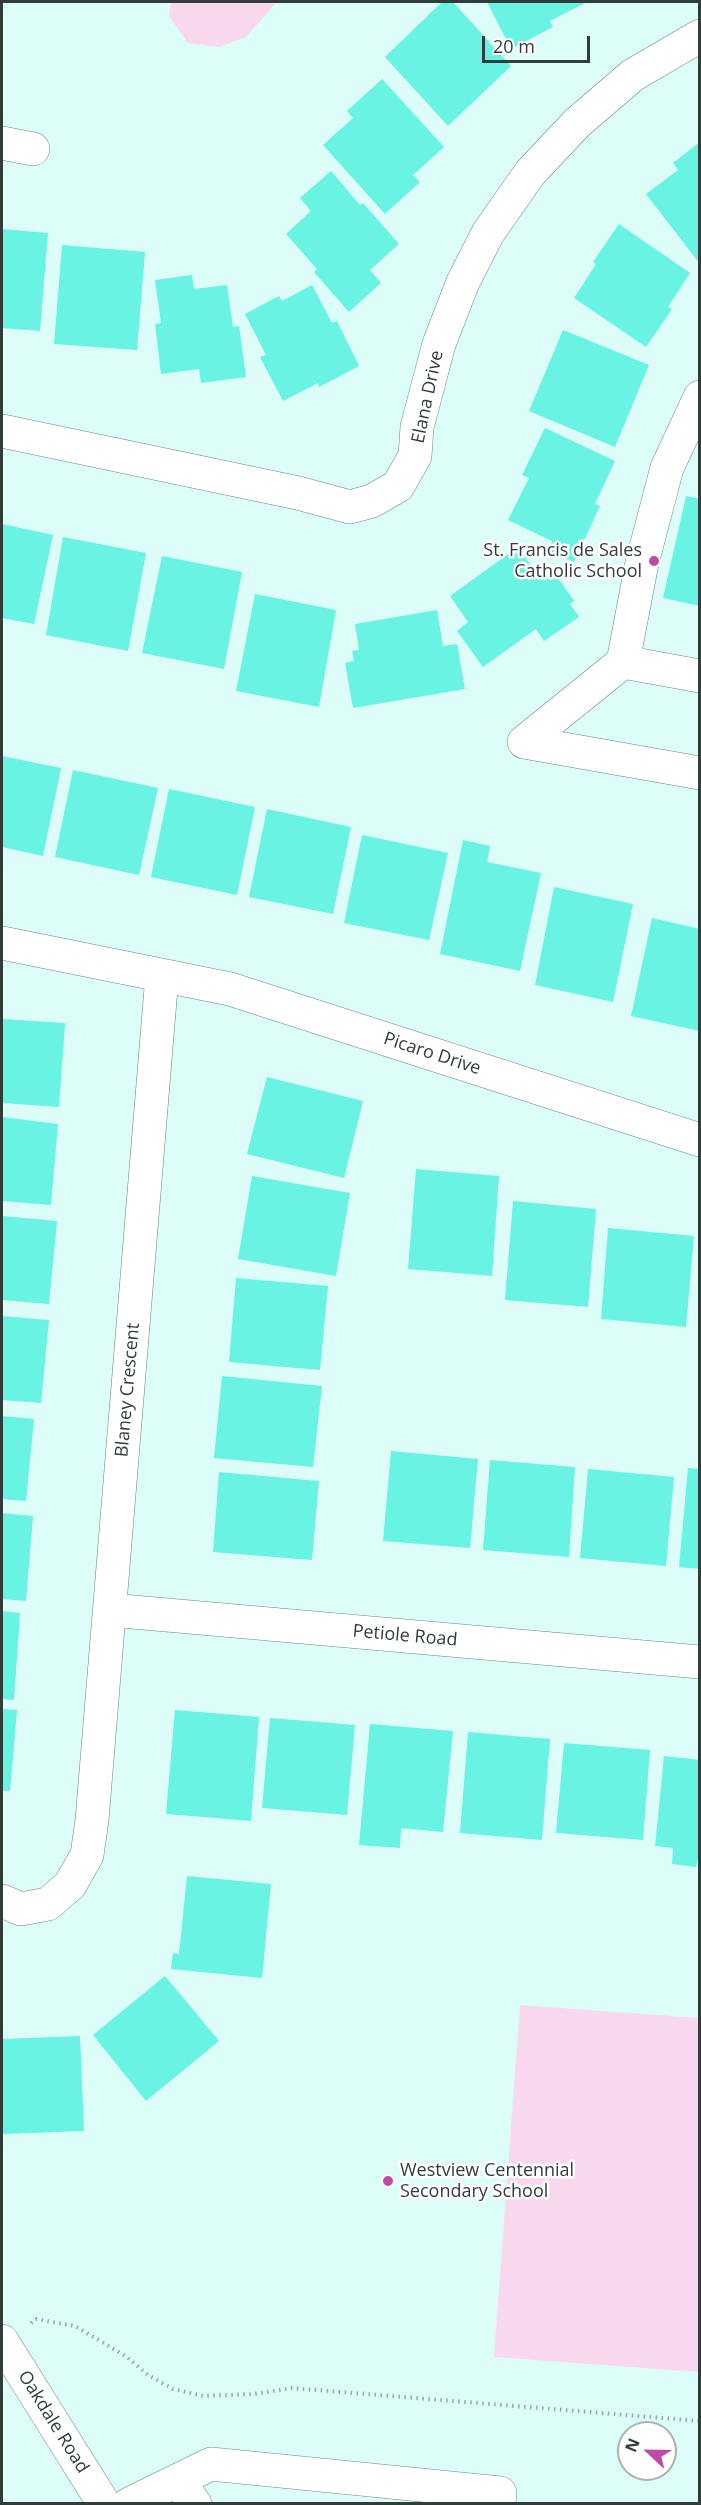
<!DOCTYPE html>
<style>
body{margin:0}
#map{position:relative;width:701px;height:2505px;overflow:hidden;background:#dcfdf8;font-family:"Open Sans",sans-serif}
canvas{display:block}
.frame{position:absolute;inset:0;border:3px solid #303d3b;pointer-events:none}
.north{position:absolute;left:617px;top:2421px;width:60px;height:60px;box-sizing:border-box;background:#fff;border:2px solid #acb1b1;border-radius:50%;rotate:292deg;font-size:16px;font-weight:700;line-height:24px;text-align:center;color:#303d3b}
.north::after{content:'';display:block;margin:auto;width:21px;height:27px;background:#bd4ba5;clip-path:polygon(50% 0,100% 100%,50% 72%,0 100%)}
.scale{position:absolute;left:482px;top:36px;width:108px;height:27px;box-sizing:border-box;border:3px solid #303d3b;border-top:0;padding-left:8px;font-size:18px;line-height:21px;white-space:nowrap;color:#303d3b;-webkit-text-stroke:4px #fff;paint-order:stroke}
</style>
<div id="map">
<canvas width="701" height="2505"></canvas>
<div class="frame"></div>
<div class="north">N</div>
<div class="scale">20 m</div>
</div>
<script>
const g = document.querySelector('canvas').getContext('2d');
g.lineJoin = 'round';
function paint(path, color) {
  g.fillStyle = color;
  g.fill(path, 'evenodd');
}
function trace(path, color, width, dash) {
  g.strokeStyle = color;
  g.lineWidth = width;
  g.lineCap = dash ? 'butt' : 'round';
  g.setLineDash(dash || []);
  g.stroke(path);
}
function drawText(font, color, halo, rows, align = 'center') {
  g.font = font + ' "Open Sans",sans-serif';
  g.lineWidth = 5;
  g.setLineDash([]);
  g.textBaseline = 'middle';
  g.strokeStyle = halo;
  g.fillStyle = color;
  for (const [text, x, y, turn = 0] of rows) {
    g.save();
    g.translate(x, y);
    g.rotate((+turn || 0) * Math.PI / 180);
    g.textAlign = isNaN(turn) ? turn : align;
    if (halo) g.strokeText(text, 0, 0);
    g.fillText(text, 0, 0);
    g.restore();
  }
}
paint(new Path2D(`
 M171,2h106l-31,35 -27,10 -31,-4 -19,-27z
 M520,2005l179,13v354l-205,-15z`), '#f7d8ee');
paint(new Path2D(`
 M442,2h11l58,64 -63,60 -63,-69z
 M487,2h100l-37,19 3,6 -42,22z
 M382,79l62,68 -31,28 7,7 -35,32 -62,-69 30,-27 -6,-7z
 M700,142v122l-54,-70 32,-24 -5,-7z
 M331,171l29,34 3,-2 36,41 -29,26 11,13 -32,29 -35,-40 3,-3 -31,-35 25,-23 -11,-13z
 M619,224l71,49 -22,34 4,2 -26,38 -72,-49 22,-34 -3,-2z
 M2,229l46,4 -8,98 -38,-3z
 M62,245l83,7 -8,98 -83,-6z
 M192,275l2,14 33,-4 6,42 6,-1 7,51 -45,6 -2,-14 -38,5 -6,-50 6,-1 -6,-43z
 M312,285l20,38 5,-2 22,45 -40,21 -1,-4 -35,18 -23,-44 6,-2 -21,-41 34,-18 3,5z
 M563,330l86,35 -34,82 -86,-36z
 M545,428l70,33 -20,43 5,2 -26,56 -26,-12 4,-9 -44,-21 21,-42 -7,-3z
 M686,496l14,3v107l-37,-8z
 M2,524l51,11 -19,89 -32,-6z
 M63,537l83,16 -18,98 -82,-16z
 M518,547l19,27 12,-9 25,36 -4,3 9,13 -35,24 -8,-12 -53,38 -26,-36 11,-9 -18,-26z
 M162,556l80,16 -18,97 -82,-16z
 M255,594l81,16 -17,97 -83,-16z
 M437,610l6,36 14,-2 8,45 -112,19 -8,-45 9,-2 -2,-10 7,-1 -4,-26z
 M2,756l59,12 -18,88 -41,-9z
 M73,770l85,18 -19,87 -84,-18z
 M169,789l86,18 -18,88 -86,-18z
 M267,809l84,18 -18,87 -84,-17z
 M362,835l86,18 -19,87 -85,-17z
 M463,840l27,6 -3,16 54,11 -21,98 -80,-17z
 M554,887l79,17 -20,98 -78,-17z
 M652,918l48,11v102l-69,-15z
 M2,1019l63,4 -6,84 -57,-4z
 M267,1077l96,24 -19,77 -97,-24z
 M2,1117l56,7 -7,81 -49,-4z
 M416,1169l83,7 -7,100 -84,-7z
 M252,1176l98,17 -14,83 -98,-17z
 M513,1201l83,8 -8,98 -83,-7z
 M2,1216l55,5 -8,83 -47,-4z
 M608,1228l86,8 -8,91 -85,-8z
 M236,1278l92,8 -8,84 -91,-8z
 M2,1316l47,4 -8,83 -39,-3z
 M222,1376l100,10 -9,81 -99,-9z
 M2,1416l32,3 -8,82 -24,-2z
 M391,1451l87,8 -8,89 -87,-7z
 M490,1460l85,7 -6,90 -86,-7z
 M688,1468l12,1v100l-21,-2z
 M588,1469l86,8 -8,89 -86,-8z
 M219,1472l100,9 -7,79 -99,-8z
 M2,1513l31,3 -7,85 -24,-2z
 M2,1611l18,2 -6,87 -12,-1z
 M2,1709l15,1 -7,81h-8z
 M175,1710l84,7 -8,104 -85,-7z
 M270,1718l85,7 -8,90 -85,-7z
 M370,1724l83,7 -10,101 -42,-4 -1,20 -41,-3z
 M468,1732l82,7 -8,101 -82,-7z
 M564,1743l86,7 -7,90 -87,-7z
 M664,1756l36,4v89l-4,18 -24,-3 1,-16 -18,-2z
 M187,1876l84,8 -9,94 -91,-9 2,-16 6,1z
 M165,1976l54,65 -73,60 -53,-66z
 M80,2036l4,95 -82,3v-95z`), '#68f3e2');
const minor = new Path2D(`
 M2,143l31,6
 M700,397l-33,71 -25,95 -19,99 -99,80 176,31
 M2,431l296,62 52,14 22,-6 26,-15 17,-30 2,-29 22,-83 24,-62 25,-49 42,-60 47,-50 56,-48 67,-39
 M623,662l77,14
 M2,943l228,46 470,151
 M110,1610l590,52
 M2,1901l19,8 27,-5 22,-19 17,-30 5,-35 70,-844
 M2,2341l102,163
 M178,2480l17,24
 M129,2504l82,-40 289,29 -1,11`);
trace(minor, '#688681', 34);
trace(new Path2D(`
 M31,2323l5,-4 39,7 52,31 21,18 25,14 30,7 51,-2 38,-6 408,33`), '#92aaa7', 4, [1.5, 4.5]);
trace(minor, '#fff', 33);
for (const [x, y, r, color] of [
 [654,561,6,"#bd4ba5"],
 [388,2181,6,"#bd4ba5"]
]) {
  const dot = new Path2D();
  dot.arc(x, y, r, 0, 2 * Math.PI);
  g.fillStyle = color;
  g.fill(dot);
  trace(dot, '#fff', 2);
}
drawText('18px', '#303d3b', '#fff', [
 ["Elana Drive",428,397,-78],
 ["Picaro Drive",432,1054,18],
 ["Blaney Crescent",128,1390,-85],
 ["Petiole Road",405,1636,5],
 ["Oakdale Road",53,2422,58]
]);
drawText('18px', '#303d3b', '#fff', [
 ["St. Francis de Sales",642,551],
 ["Catholic School",642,572],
 ["Westview Centennial",400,2171,"left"],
 ["Secondary School",400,2192,"left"]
], 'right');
</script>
